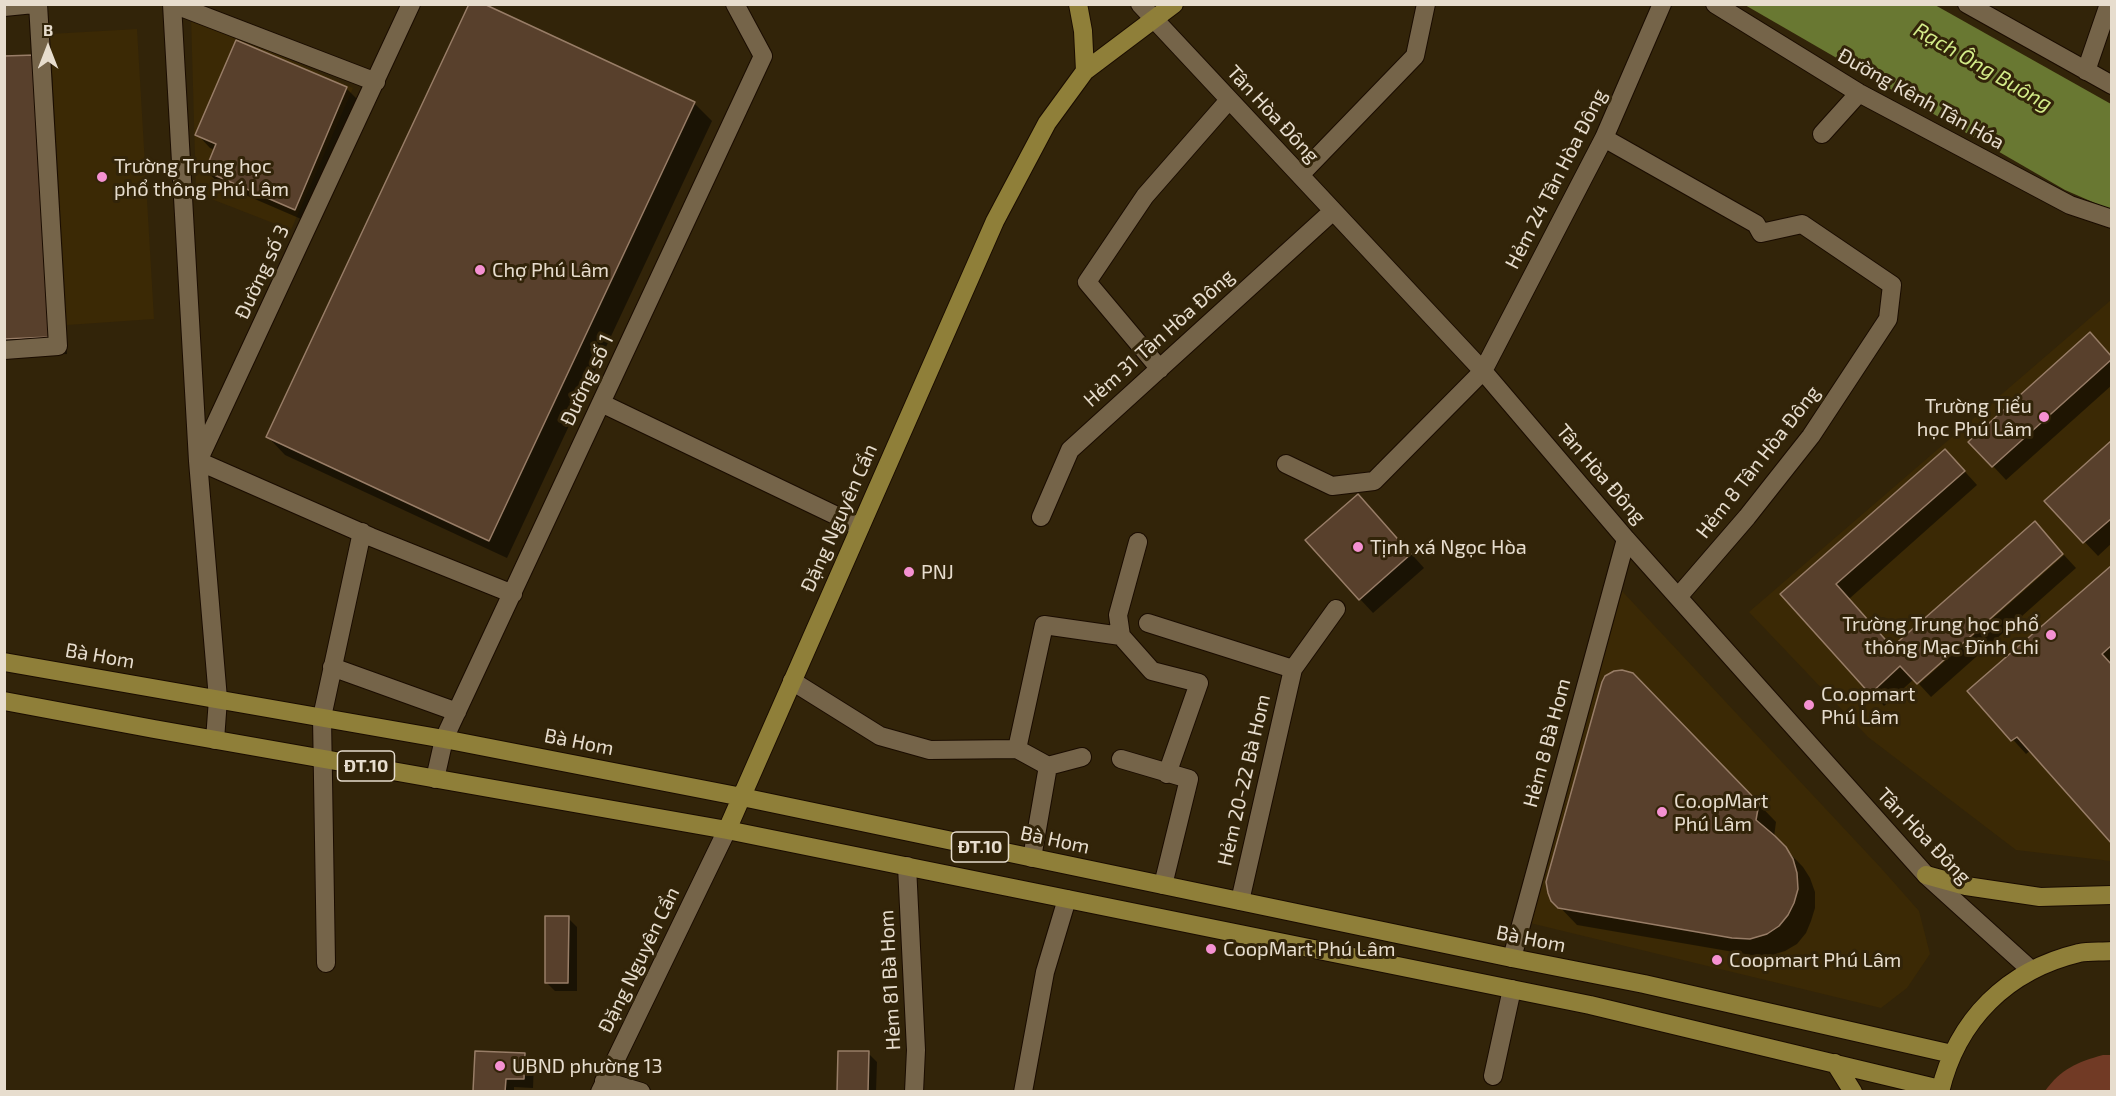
<!DOCTYPE html>
<meta charset="utf-8">
<style>
body{margin:0}
#map{position:relative;width:2116px;height:1096px;overflow:hidden;background:#322409;font-family:"Exo 2",sans-serif}
canvas{display:block}
.frame{position:absolute;inset:0;border:6px solid #e7ddce;pointer-events:none}
.north{position:absolute;left:18px;top:18px;width:60px;height:60px;-webkit-text-stroke:4px #322409;paint-order:stroke;rotate:0deg;font-size:16px;font-weight:700;line-height:24px;text-align:center;color:#e7ddce}
.north::after{content:'';display:block;margin:auto;width:21px;height:27px;background:#e7ddce;clip-path:polygon(50% 0,100% 100%,50% 72%,0 100%)}
</style>
<div id="map">
<canvas width="2116" height="1096"></canvas>
<div class="frame"></div>
<div class="north">B</div>
</div>
<script>
const g = document.querySelector('canvas').getContext('2d');
g.lineJoin = 'round';
function paint(path, color) {
  g.fillStyle = color;
  g.fill(path, 'evenodd');
}
function trace(path, color, width, dash) {
  g.strokeStyle = color;
  g.lineWidth = width;
  g.lineCap = dash ? 'butt' : 'round';
  g.setLineDash(dash || []);
  g.stroke(path);
}
function drawText(font, color, halo, rows, align = 'center') {
  g.font = font + ' "Exo 2",sans-serif';
  g.lineWidth = 6;
  g.setLineDash([]);
  g.textBaseline = 'middle';
  g.strokeStyle = halo;
  g.fillStyle = color;
  for (const [text, x, y, turn = 0] of rows) {
    g.save();
    g.translate(x, y);
    g.rotate((+turn || 0) * Math.PI / 180);
    g.textAlign = isNaN(turn) ? turn : align;
    if (halo) g.strokeText(text, 0, 0);
    g.fillText(text, 0, 0);
    g.restore();
  }
}
paint(new Path2D(`
 M191,16l162,72 -62,142 -95,-37z
 M137,29l17,290 -87,6 -17,-291z
 M2111,300v561l-95,-11 -148,-113 -119,-125z
 M1622,591l259,277 38,43 11,43 -23,34 -26,20 -351,-85z`), '#3b2905');
paint(new Path2D(`
 M2103,1055h8v36h-66c16,-22 32,-29 58,-36z`), '#713a25');
paint(new Path2D(`
 M1745,5h190l176,99v106l-46,-20z`), '#697832');
paint(new Path2D(`
 M237,42l109,46 14,14 -52,120 -88,-38 -14,-13 9,-21 -5,-2 -13,-14z
 M35,56l17,18 15,280 -63,3v-299z
 M694,103l18,18 -205,437 -222,-103 -17,-18z
 M2112,357v28l-106,95 -13,-14z
 M2112,442v101l-14,13 -52,-55z
 M1958,464l19,21 -128,114 44,50 155,-112 14,16 -145,129 -3,-3 -30,27 -102,-112z
 M1371,509l53,59 -51,45 -13,-14z
 M2064,555l12,13 -145,129 -12,-13z
 M2112,567v274l-81,-91 -5,4 -57,-63z
 M1651,692l125,130 -2,15 29,30 7,11 5,14v16l-4,13 -5,12 -9,11 -12,7 -16,5 -18,-1 -174,-30 -24,-25z
 M568,918l9,9v64h-22l-9,-9z
 M868,1053l9,9 -1,30h-38z
 M525,1054l9,9 -1,25 -19,-1v5h-39z`), '#0007');
const building = new Path2D(`
 M469,4h15l211,98 -206,439 -223,-104z
 M236,40l111,47 -52,123 -90,-39 11,-27 -21,-9z
 M35,55l15,282 -46,2v-283z
 M2090,332l22,25v2l-120,108 -24,-25z
 M2112,440v78l-29,25 -39,-42z
 M1945,449l20,22 -129,113 56,63 143,-126 28,33 -146,130 -17,-18 -30,28 -90,-100z
 M1358,494l53,60 -52,46 -54,-60z
 M2112,565v80l-10,9 10,11v179l-95,-107 -6,4 -44,-50z
 M1622,670l11,3 126,130 -3,17 19,16 11,11 7,12 4,14 1,16 -4,14 -6,12 -9,11 -12,8 -17,5 -18,-1 -174,-30 -7,-7 -3,-8 -2,-11 56,-200 3,-6 9,-5z
 M545,916h24l-1,67h-23z
 M475,1051l50,2 -1,26h-18l-1,13h-45l13,-1z
 M838,1051h31l-1,41h-31z`);
paint(building, '#58402c');
trace(building, '#987d67', 1.5);
const minor = new Path2D(`
 M172,4l26,457 20,238 -3,41
 M173,4l203,78
 M1140,4l343,367 143,168 300,336 105,95
 M1715,4l144,89 211,112 42,14
 M1967,4l145,81
 M4,7l30,-3
 M2086,71l23,-67
 M1822,134l37,-41
 M1604,138l152,86 5,9 41,-9 90,61 -4,34 -77,117 -64,81 -69,80
 M1300,175l115,-119 11,-52
 M4,350l54,-4 -20,-342
 M1160,369l-73,-87 58,-86 84,-96
 M601,403l259,124
 M199,459l212,-455
 M198,461l173,76 142,57
 M1286,464l46,22 42,-5 109,-110 121,-233 58,-134
 M1041,517l29,-67 263,-239
 M1138,542l-20,73 3,21 31,35 47,12 -32,91
 M1148,623l145,46
 M332,667l125,45
 M792,681l88,55 50,14 87,-1 31,17 34,-9
 M1017,749l27,-124 77,11
 M1121,759l68,20 -26,106
 M435,779l9,-40 319,-683 -28,-52
 M1032,858l16,-92
 M907,866l9,184 -2,42
 M1240,901l53,-232 43,-60
 M1512,958l114,-419
 M326,963l-4,-246 40,-185
 M1493,1076l19,-87
 M604,1081l37,11
 M600,1092l127,-262
 M1023,1092l22,-120 22,-73`);
const major = new Path2D(`
 M1078,4l5,27 2,40
 M4,662l440,77 298,58 770,161 132,26 308,70
 M4,701l150,28 573,101 863,175 350,84
 M727,830l268,-609 52,-98 38,-52 89,-67
 M1926,875l40,11 74,11 72,-2
 M1835,1063l18,29
 M1940,1092c17,-73 68,-122 139,-139 10,-2 22,-1 33,-2`);
trace(minor, '#1a0c00', 20);
trace(major, '#1a0c00', 20);
trace(minor, '#756449', 18);
trace(major, '#8f7f39', 18);
for (const [x, y, r, color] of [
 [102,177,6,"#f591d2"],
 [480,270,6,"#f591d2"],
 [2044,417,6,"#f591d2"],
 [1358,547,6,"#f591d2"],
 [909,572,6,"#f591d2"],
 [2051,635,6,"#f591d2"],
 [1809,705,6,"#f591d2"],
 [1662,812,6,"#f591d2"],
 [1211,949,6,"#f591d2"],
 [1717,960,6,"#f591d2"],
 [500,1066,6,"#f591d2"]
]) {
  const dot = new Path2D();
  dot.arc(x, y, r, 0, 2 * Math.PI);
  g.fillStyle = color;
  g.fill(dot);
  trace(dot, '#322409', 2);
}
for (const [x, y, w] of [
 [366,766,57],
 [980,847,57]
]) {
  const box = new Path2D();
  box.roundRect(x - w / 2, y - 15, w, 30, 4.5);
  g.fillStyle = '#322409';
  g.fill(box);
  trace(box, '#e7ddce', 1.5);
}
drawText('bold 18px', '#e7ddce', null, [
 ["ĐT.10",366,766],
 ["ĐT.10",980,847]
]);
drawText('20px', '#e7ddce', '#322409', [
 ["Đường Kênh Tân Hóa",1921,99,29],
 ["Tân Hòa Đông",1273,114,47],
 ["Hẻm 24 Tân Hòa Đông",1556,179,-63],
 ["Đường số 3",262,272,-65],
 ["Hẻm 31 Tân Hòa Đông",1159,338,-42],
 ["Đường số 1",587,380,-65],
 ["Hẻm 8 Tân Hòa Đông",1758,462,-52],
 ["Tân Hòa Đông",1601,474,49],
 ["Đặng Nguyên Cẩn",839,518,-66],
 ["Bà Hom",100,656,10],
 ["Bà Hom",579,742,11],
 ["Hẻm 8 Bà Hom",1547,743,-75],
 ["Hẻm 20-22 Bà Hom",1244,780,-77],
 ["Tân Hòa Đông",1924,836,46],
 ["Bà Hom",1055,840,12],
 ["Bà Hom",1531,939,11],
 ["Đặng Nguyên Cẩn",639,960,-64],
 ["Hẻm 81 Bà Hom",890,980,-93]
]);
drawText('20px', '#e7ddce', '#322409', [
 ["Trường Trung học",114,166],
 ["phổ thông Phú Lâm",114,189],
 ["Chợ Phú Lâm",492,270],
 ["Trường Tiểu",2032,406,"right"],
 ["học Phú Lâm",2032,429,"right"],
 ["Tịnh xá Ngọc Hòa",1370,547],
 ["PNJ",921,572],
 ["Trường Trung học phổ",2039,624,"right"],
 ["thông Mạc Đĩnh Chi",2039,647,"right"],
 ["Co.opmart",1821,694],
 ["Phú Lâm",1821,717],
 ["Co.opMart",1674,801],
 ["Phú Lâm",1674,824],
 ["CoopMart Phú Lâm",1223,949],
 ["Coopmart Phú Lâm",1729,960],
 ["UBND phường 13",512,1066]
], 'left');
drawText('italic 21px', '#d4ec89', '#322409', [
 ["Rạch Ông Buông",1983,67,30]
]);
</script>
